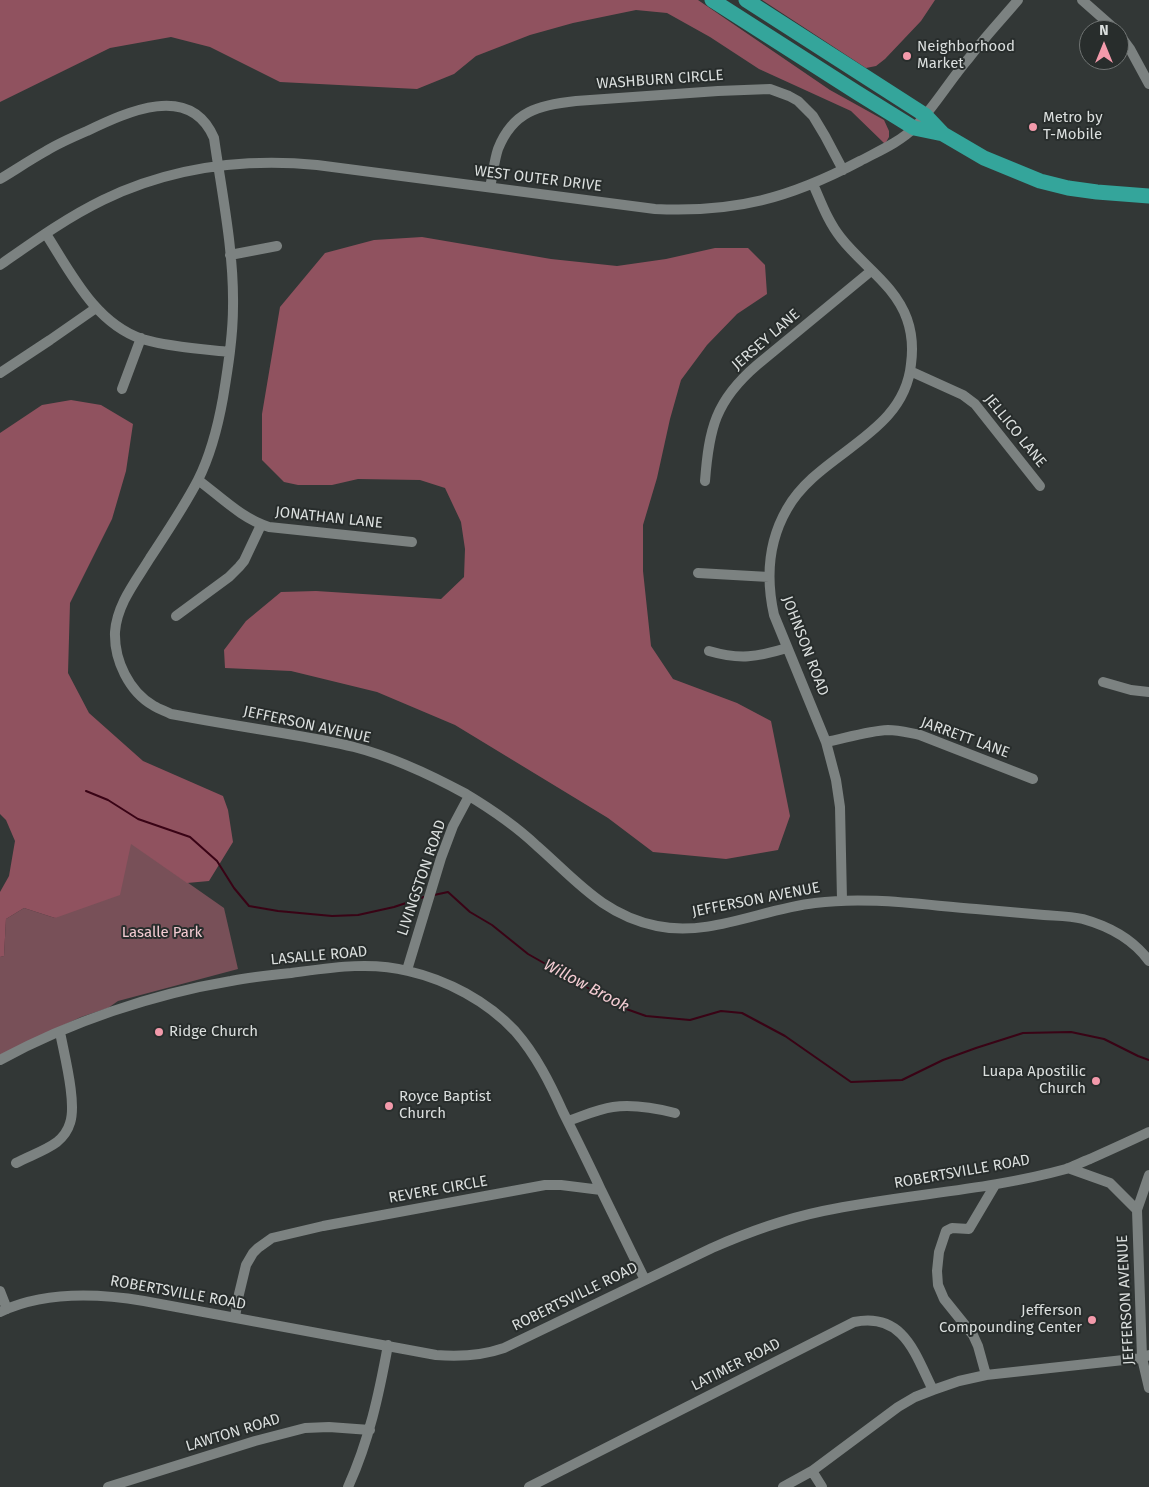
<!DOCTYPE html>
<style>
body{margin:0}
#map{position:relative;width:1149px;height:1487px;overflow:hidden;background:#323736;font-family:"Fira Sans",sans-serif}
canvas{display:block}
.north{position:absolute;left:1079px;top:20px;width:50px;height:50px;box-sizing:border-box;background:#282d2c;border:1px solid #707473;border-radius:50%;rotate:0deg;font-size:14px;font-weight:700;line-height:20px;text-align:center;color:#dbdfde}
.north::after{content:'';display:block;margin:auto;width:18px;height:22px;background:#f39aab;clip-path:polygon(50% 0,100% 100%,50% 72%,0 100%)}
</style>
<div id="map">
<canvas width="1149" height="1487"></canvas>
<div class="north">N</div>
</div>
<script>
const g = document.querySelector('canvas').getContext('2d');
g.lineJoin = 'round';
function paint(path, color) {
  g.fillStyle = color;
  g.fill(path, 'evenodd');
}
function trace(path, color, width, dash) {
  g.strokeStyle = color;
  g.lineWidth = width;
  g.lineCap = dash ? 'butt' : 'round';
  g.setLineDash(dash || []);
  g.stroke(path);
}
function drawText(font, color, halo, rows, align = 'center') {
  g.font = font + ' "Fira Sans",sans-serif';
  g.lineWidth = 4;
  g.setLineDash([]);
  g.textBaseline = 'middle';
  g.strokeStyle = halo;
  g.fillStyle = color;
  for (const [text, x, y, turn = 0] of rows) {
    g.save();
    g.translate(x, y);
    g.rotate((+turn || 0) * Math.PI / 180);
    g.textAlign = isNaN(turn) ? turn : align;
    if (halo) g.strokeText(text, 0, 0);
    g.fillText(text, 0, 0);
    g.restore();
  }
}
paint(new Path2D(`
 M131,843l93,65 14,61 -120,32 -10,7 -27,9 -81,38v-98l4,-1 2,-37 18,-11 31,10z`), '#785058');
paint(new Path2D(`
 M0,0h698l132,90 54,30 5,11v6l-4,7 -34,-33 -92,-42 -49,-32 -43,-24 -31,-3 -63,13 -43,12 -54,21 -22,18 -37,15 -137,-7 -70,-35 -39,-10 -61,11 -110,54z
 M762,0h173l-14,21 -36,38 -9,7 -10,2z
 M422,237l129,22 66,7 49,-7 49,-11h33l17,17 2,29 -30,20 -30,31 -26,35 -11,39 -13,59 -14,47v46l8,75 22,33 64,24 34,18 19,95 -12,34 -52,9 -73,-7 -45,-34 -153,-93 -78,-33 -86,-21 -66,-3 -1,-18 22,-29 35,-29 35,-1 125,8 23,-22 1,-28 -4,-27 -16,-34 -25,-8 -62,-1 -26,6h-34l-14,-3 -22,-22v-46l18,-107 45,-54 49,-13z
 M71,400l30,5 32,19 -7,47 -14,48 -42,84 -2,70 21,40 54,48 80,35 5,14 5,32 -24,39 -22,2 -56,-39 -11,51 -65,23 -31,-10 -18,11 -2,37 -4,1v-65l9,-16 6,-35 -9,-21 -6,-6v-381l42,-28z`), '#90525f');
trace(new Path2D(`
 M86,791l22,9 30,19 52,18 27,24 17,27 15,18 29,5 54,5 26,-1 36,-8 30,-10
 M434,895l14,-3 22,20 22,13 36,29 67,38 20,13 31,11 44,4 31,-9 21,2 43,23 66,46 51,-2 41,-20 33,-12 47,-15 48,-1 33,7 34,17 11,4`), '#390315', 2);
trace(new Path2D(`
 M1082,0l34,30
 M1119,34l11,15 19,35
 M0,179c15,-9 30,-19 46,-28 13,-8 27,-14 41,-20 40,-19 103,-49 127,7 8,56 20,113 19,169 0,30 -5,61 -10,91 -5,28 -12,56 -25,82 -14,27 -31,52 -48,78 -14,23 -33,46 -35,74 -1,28 14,60 39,74 5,3 11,5 17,8 37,7 74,13 111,19 24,4 48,8 72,14 39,10 77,28 112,47 25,15 50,32 71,52 39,34 66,69 120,80 53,11 105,-17 158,-23 53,-7 108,2 161,6 22,2 45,4 68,6 13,1 26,1 39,4 25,7 50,20 66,42
 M813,184c8,18 15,38 28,54 21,27 54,47 66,81 5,14 6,30 4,45 -7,72 -92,88 -124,145 -19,33 -21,70 -13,106l52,127 10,38 4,27 2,93
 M490,187c3,-12 4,-26 8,-38 15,-38 41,-44 78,-48l142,-10 52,-2 19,7 9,5 15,15 12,20 18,34
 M46,234c25,39 49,89 96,105 28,8 59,10 87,13
 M230,255l47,-9
 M0,265c33,-23 66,-47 103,-65 66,-32 140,-42 214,-35l338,44c80,4 135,-11 205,-48 19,-10 40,-19 55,-34 20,-21 35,-47 54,-69 15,-20 33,-39 49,-58
 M910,371l53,24 12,9 65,82
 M0,373l50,-33 46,-32
 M122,389l19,-51
 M198,480c22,16 44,39 71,47l143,15
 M705,481c4,-52 10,-80 52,-116l114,-94
 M698,573l71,4
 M176,616l53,-39 10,-10 5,-6 17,-36
 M709,651c31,9 48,6 78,-3
 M1103,682l28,8 18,2
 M826,742c20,-4 42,-11 62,-12 11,0 21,3 32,5l113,44
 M407,970l34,-112 12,-32 16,-30
 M0,1060c70,-38 153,-66 231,-79 20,-4 40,-6 60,-8 38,-5 79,-12 117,-2 39,9 79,30 107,60 21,24 35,52 48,81 13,26 26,52 38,78
 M568,1121c15,-5 30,-12 45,-14 21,-3 42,1 62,6
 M16,1163c13,-7 29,-12 41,-21 6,-5 11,-12 13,-19 7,-20 -6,-69 -10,-91
 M1068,1168l42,15 27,27
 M1149,1175l-12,35 5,148 7,30
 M0,1291l7,18
 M0,1312c44,-21 96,-19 144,-11l292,54c24,2 45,1 68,-7l208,-100c36,-16 73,-29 111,-37 81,-17 163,-20 243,-42 8,-3 16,-7 24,-10 20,-9 40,-18 59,-27
 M235,1317l4,-23 7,-29 7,-12 5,-5 14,-10 51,-12 222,-41h16l40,5 44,90
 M986,1375l-8,-29 -5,-11 -29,-36 -6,-14 -1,-14 2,-19 7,-21 6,-3 17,1 26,-44
 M812,1471l10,16
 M108,1487l147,-46 50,-13 24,-1 41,3
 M348,1487c21,-46 31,-93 40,-142
 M529,1487l325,-165c50,-10 61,32 79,68
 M783,1487l29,-16 86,-64 17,-10 18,-7 26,-9 27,-6 156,-17 7,-3`), '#7c8281', 10);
trace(new Path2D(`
 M712,0l144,92 58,36 29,6
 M746,0l179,115 18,19 41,24 56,23 28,7 29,4 52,4`), '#34a59b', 15);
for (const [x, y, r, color] of [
 [907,56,5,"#f39aab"],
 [1033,127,5,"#f39aab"],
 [159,1032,5,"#f39aab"],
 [1096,1081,5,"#f39aab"],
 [389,1106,5,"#f39aab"],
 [1092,1320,5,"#f39aab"]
]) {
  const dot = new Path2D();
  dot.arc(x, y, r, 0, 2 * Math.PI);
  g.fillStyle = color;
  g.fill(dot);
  trace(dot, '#282d2c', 2);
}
drawText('15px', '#dbdfde', '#282d2c', [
 ["Neighborhood",917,47],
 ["Market",917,64],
 ["Metro by",1043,118],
 ["T-Mobile",1043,135],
 ["Ridge Church",169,1032],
 ["Luapa Apostilic",1086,1072,"right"],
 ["Church",1086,1089,"right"],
 ["Royce Baptist",399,1097],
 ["Church",399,1114],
 ["Jefferson",1082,1311,"right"],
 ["Compounding Center",1082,1328,"right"]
], 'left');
drawText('15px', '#dbdfde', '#282d2c', [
 ["WASHBURN CIRCLE",660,80,-4],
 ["WEST OUTER DRIVE",538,179,7],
 ["JERSEY LANE",766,340,-41],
 ["JELLICO LANE",1015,431,51],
 ["JONATHAN LANE",329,518,6],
 ["JOHNSON ROAD",805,646,69],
 ["JEFFERSON AVENUE",307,725,12],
 ["JARRETT LANE",965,738,20],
 ["LIVINGSTON ROAD",422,878,-71],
 ["JEFFERSON AVENUE",756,900,-11],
 ["LASALLE ROAD",319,956,-5],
 ["ROBERTSVILLE ROAD",962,1172,-10],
 ["REVERE CIRCLE",438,1190,-10],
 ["ROBERTSVILLE ROAD",178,1293,10],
 ["ROBERTSVILLE ROAD",575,1297,-26],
 ["JEFFERSON AVENUE",1126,1300,-93],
 ["LATIMER ROAD",736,1365,-27],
 ["LAWTON ROAD",233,1433,-17]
]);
drawText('15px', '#f3cbd2', '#282d2c', [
 ["Lasalle Park",162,933]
]);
drawText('italic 16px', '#f4ccd3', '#282d2c', [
 ["Willow Brook",586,986,28]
]);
</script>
